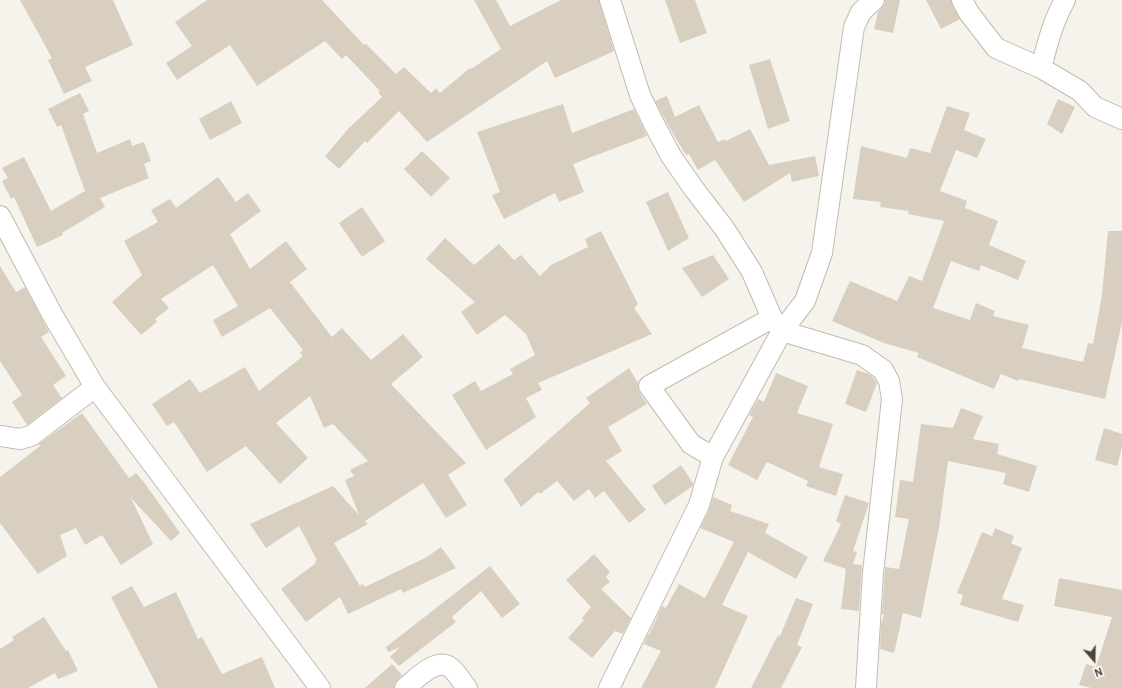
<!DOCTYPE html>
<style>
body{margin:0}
#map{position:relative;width:1122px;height:688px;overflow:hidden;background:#f6f3ec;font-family:Overpass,sans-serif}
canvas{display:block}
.north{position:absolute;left:1074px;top:640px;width:40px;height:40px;-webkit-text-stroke:3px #fff;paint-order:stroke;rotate:160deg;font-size:11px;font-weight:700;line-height:16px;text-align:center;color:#4b4439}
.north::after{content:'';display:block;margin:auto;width:14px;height:18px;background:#4b4439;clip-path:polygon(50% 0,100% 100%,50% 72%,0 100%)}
</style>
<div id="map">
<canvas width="1122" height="688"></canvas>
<div class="north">N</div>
</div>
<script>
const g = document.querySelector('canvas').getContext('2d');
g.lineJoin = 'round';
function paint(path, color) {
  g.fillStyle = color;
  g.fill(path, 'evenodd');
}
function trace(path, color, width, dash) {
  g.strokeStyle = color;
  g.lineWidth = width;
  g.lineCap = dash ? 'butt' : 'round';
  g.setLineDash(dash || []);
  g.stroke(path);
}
paint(new Path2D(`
 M20,0h93l20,45 -48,22 7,14 -28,13 -16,-34 4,-2z
 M207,0h115l42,45 2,-1 30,30 8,-7 27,26 5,-5 4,5 30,-25 1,1 30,-20 -27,-49h22l14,26 51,-26h38l15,51 -59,27 -8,-17 -120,81 -28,-31 -32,32 -2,-2 -26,28 -14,-13 24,-28 33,-31 -4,-5 2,-1 -34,-36 -4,4 -17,-18 -68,45 -27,-41 -53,35 -11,-17 26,-17 -17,-24z
 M665,0h30l12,33 -27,10z
 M885,0h15l-7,33 -19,-4 4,-17 7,-8z
 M926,0h25l1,5 8,14 -19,10z
 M770,59l20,62 -22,8 -19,-64z
 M80,93l9,18 -6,3 14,39 33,-14 2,7 12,-4 7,19 -7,3 5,14 -49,20 5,9 -43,26 1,2 -26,12 -23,-50 -3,2 -9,-18 6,-3 -6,-10 22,-11 27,54 34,-20 -24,-66 -4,2 -9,-18z
 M667,96l8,21 24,-12 19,37 7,-3 1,2 24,-12 19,36 46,-9 4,20 -27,6 -2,-9 -46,29 -29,-42 -17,10 -9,-16 -3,1 -17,-28 -14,-26z
 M1058,99l17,8 -13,27 -15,-10z
 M231,101l11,22 -32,17 -11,-21z
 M563,104l9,29 62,-24 13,27 -74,28 11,28 -25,10 -4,-9 -51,26 -12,-24 8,-3 -23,-60z
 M947,106l23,7 -6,17 22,9 -9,19 -21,-8 -16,41 27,10 -2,7 33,13 -9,24 37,16 -8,19 -37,-15 -2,6 -28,-10 -18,47 37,12 6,-17 19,8 -2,5 36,9 -7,23 61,14 5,-19 5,1 9,-49 6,-64h14v91l-17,77 -86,-20 -1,2 -17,-7 -7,15 -77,-32 2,-4 -35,-10 -52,-22 18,-40 47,20 12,-25 13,5 22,-60 -36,-7 1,-3 -29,-4 1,-5 -28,-3 8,-53 46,12 3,-10 20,5z
 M422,151l28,27 -19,19 -27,-28z
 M218,177l18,25 12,-9 13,18 -31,23 20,35 36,-28 21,28 -17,13 42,55 10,-9 29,32 32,-26 20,23 -32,27 75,79 -18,12 19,30 -21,13 -23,-35 -58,38 3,3 -34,19 26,43 3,-2 2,3 62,-30 14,-10 15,21 -53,25 -2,-4 -53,25 -8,-17 -34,25 -25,-33 35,-26 -1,-2 2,-1 -18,-34 -33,22 -16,-24 83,-38 26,29 -14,-35 9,-4 -4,-6 18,-9 -35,-37 -9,4 -14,-32 -34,27 32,35 -28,26 -34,-38 -39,26 -33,-50 -7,4 -15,-22 38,-25 10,14 45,-26 14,24 44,-35 -3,-3 3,-3 -33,-42 -48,29 -9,-17 25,-14 -25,-41 -52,34 8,9 -14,11 2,3 -16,13 -29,-33 30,-27 -18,-34 34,-19 -7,-12 19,-11 6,9z
 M668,192l21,46 -21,13 -22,-49z
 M362,207l23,34 -23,16 -23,-34z
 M601,231l37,73 -4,4 18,26 -114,49 4,7 -16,8 10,19 -50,33 -34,-55 23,-14 6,10 32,-17 -3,-5 25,-14 -9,-21 -21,-19 -28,20 -16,-23 14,-10 -49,-43 19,-21 29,27 25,-21 15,16 7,-5 19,21 11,-11 37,-18 -3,-8z
 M713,255l16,24 -27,18 -20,-29z
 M0,266l16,26 9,-5 24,45 -8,5 25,39 -13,9 9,13 -35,27 -15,-23 10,-7 -22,-34z
 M629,368l9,15v4l1,5 8,12 -39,23 14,24 -16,10 40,49 -17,13 -25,-32 -9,7 -6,-9 -15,12 -17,-20 -17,13 -2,-2 -17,15 -13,-21 -5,-6 87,-77 -4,-5z
 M857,370l12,4 5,4 3,5 -11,29 -21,-8z
 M776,373l32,13 -11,27 36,11 -14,43 24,7 -7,22 -30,-10 2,-5 -41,-19 -10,18 -29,-15 25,-48 -4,-2 9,-16 6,3z
 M961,408l22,8 -10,23 26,5 -2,10 40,12 -8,26 -26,-8 3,-11 -58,-12 -9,67 -18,90 -18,-5 -9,40 -14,-4 1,-24 3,-10 -2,-1 3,-47 14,2 10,-50 -14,-2 5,-37 13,2 8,-58 32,4z
 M82,413l47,65 7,-5 7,8 37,52 -9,8 -40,-43 22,46 -32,21 -19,-30 -17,10 -9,-17 -16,7 7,21 -29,18 -38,-51v-46l40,-31 -1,-2z
 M1104,428l18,6v13l-5,19 -22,-6z
 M681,465l12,18v3l-28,19 -13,-19z
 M845,495l24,8 -16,48 4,1 -4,12 9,1 -3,46 -18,-2 5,-40 -23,-8 18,-37 -5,-3z
 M713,497l19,8 -2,6 39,13 -4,9 43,24 -12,22 -48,-27 -26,53 26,11 -33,72h-74l20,-37 -17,-7 4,-10 1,1 13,-29 4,2 13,-24 26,14 29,-56 -34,-14 9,-18z
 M995,528l19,8 -3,7 11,5 -20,51 22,6 -6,17 -58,-17 3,-10 -6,-2 25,-61 10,4z
 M594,554l16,18 -4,5 4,5 -9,7 30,29 -8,16 -8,-3 -23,27 -24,-20 16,-18 -2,-2 9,-11 -25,-27z
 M490,566l30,38 -18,14 -21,-27 -29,26 4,5 -57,44 -9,-9 10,-10 -12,5 -2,-5z
 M1059,578l63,12v98h-31l-12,-3 7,-21 10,3 16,-50 -58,-11z
 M132,586l12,21 32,-15 22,47 4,-2 20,37 40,-17 13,31h-117l-47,-91z
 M796,598l17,6 -16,41 5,2 -21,41h-30l27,-53 2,1z
 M44,617l22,34 2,-1 10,21 -20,8 -3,-6 -27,15h-28v-39l14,-9 -2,-3z
 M392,664l10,11 -8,9v4h-29z`), '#d8cfc1');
const minor = new Path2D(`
 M610,0l30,95 13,27 18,34 23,33 30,39 28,44 20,46 10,13 80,24 21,15 6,11 3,18 -19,174 -7,115
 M962,0l7,13 27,35 45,20 39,23 15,16 27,12
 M1041,68c6,-23 12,-47 24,-68
 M0,216l52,98 43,73 225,301
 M0,436l20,3 11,-3 64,-49
 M713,457l-22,-13 -42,-58 123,-68
 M405,688c11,-9 32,-32 46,-20 6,5 11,14 16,20
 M609,688l90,-183 14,-48 69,-126 23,-30 17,-48 32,-226 7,-15 13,-12`);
trace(minor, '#c2bbae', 22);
trace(minor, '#fff', 20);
</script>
